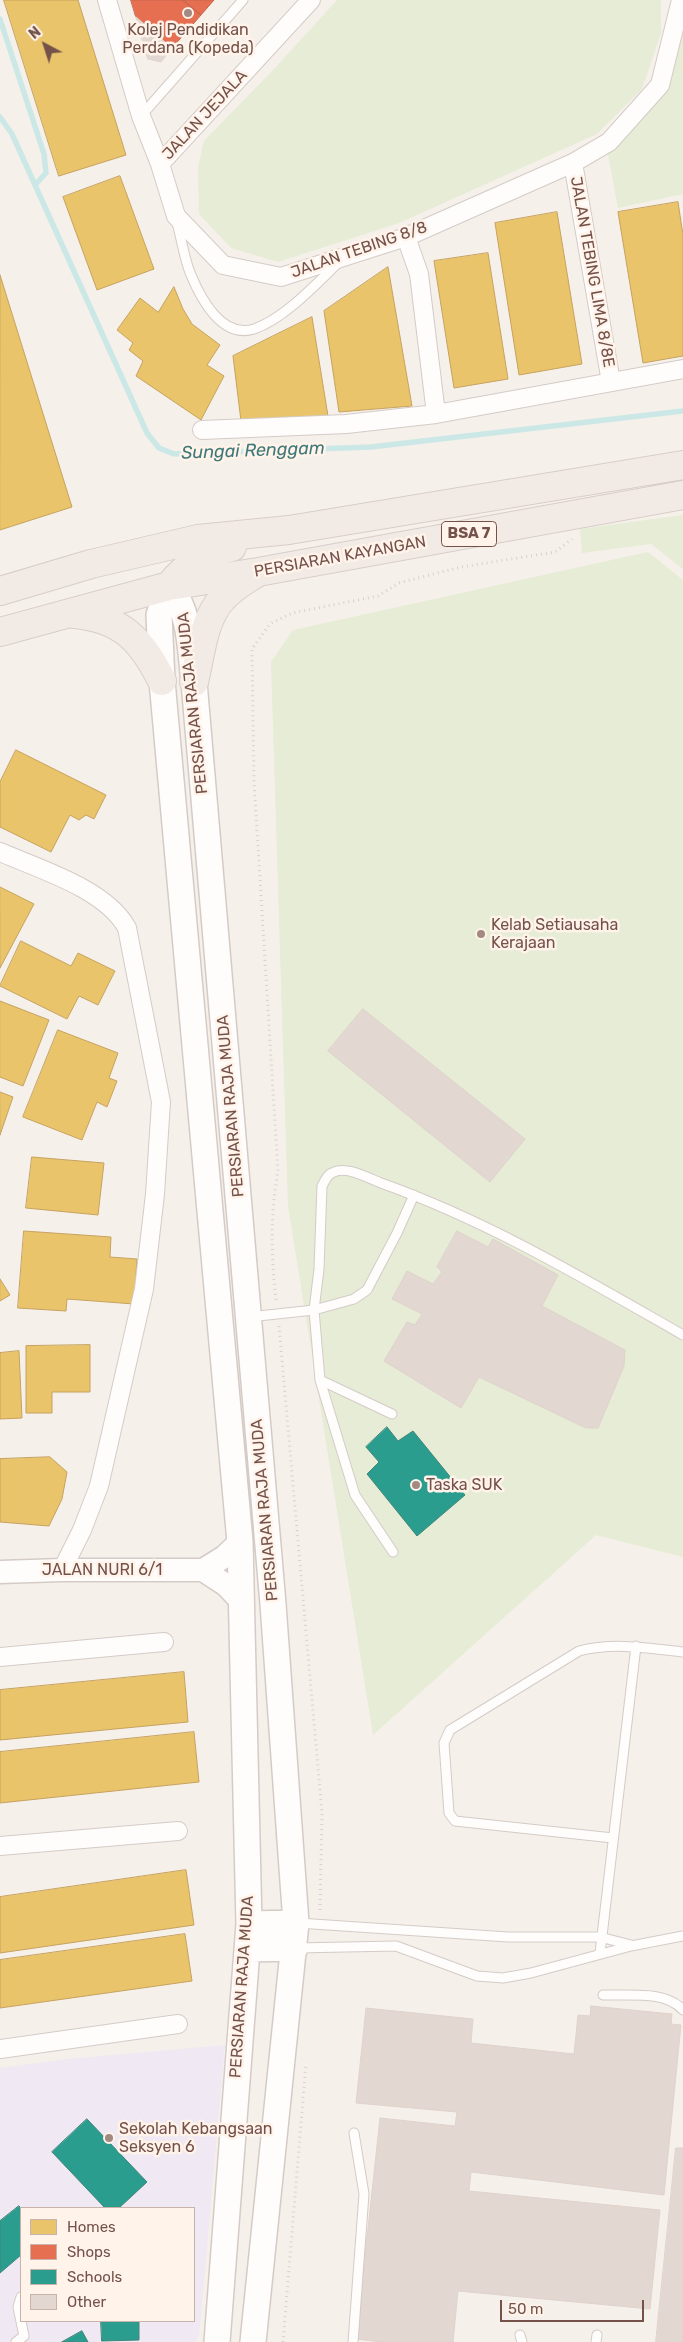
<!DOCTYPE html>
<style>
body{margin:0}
#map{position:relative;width:683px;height:2342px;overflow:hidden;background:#f6f0ea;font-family:Rubik,sans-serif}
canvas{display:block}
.legend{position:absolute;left:20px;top:2207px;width:175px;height:115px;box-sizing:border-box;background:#fff3ea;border:1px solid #c7b3aa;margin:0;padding:6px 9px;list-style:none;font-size:15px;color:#74524a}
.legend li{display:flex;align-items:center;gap:10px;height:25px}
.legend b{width:25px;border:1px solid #c7b3aa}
.north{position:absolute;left:20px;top:20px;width:50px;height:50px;-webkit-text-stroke:4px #fff3ea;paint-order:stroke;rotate:320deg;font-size:14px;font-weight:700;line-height:20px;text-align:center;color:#74524a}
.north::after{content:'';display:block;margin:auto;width:18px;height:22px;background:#74524a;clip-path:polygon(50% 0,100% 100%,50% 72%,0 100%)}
.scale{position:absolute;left:500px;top:2300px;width:144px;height:22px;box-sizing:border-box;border:2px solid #74524a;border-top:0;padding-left:6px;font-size:15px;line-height:18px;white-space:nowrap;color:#74524a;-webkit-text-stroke:4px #fff3ea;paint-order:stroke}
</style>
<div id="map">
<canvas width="683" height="2342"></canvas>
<ul class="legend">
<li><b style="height:14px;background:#e9c46a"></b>Homes</li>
<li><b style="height:14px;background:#e76f51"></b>Shops</li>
<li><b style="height:14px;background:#2a9d8f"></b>Schools</li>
<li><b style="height:14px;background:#e3d7d1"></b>Other</li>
</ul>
<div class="north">N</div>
<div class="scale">50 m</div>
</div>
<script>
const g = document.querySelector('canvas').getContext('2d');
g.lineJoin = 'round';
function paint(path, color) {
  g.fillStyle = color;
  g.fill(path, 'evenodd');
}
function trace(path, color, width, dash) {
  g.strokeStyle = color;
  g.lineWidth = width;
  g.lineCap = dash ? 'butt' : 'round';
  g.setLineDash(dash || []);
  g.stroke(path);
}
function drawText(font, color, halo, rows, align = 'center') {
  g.font = font + ' Rubik,sans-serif';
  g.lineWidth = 5;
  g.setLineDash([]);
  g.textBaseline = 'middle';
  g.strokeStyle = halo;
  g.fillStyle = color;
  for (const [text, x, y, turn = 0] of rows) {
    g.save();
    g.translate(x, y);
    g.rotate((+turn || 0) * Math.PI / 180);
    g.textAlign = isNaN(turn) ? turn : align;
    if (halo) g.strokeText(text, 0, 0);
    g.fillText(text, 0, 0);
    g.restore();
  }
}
paint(new Path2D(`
 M225,2045l-26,291 -4,6h-195v-274l67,-9zM21,2208h173v113h-173z`), '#f0e8f2');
paint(new Path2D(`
 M337,0h324v33l-19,56 -45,45 -198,89 -121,39 -47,-14 -32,-34 -1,-47 6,-26 71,-73z
 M683,27v167l-65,14 -11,-59 57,-61z
 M683,515v54l-32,-25 -69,9 -2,-24z
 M648,552l35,28v977l-87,-22 -223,200 -85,-529 -17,-544 22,-32z`), '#e6ecd5');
const homes = new Path2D(`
 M4,0h74l48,155 -67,21z
 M120,176l34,93 -57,21 -34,-93z
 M678,202l5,33v121l-40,7 -25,-151z
 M557,212l25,152 -63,11 -24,-152z
 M488,253l20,126 -54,9 -20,-127z
 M388,267l24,139 -73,6 -15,-101z
 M0,275l72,232 -72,23z
 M174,287l9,22 9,15 28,21 -13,20 17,11 -23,44 -65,-44 7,-15 -14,-11 4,-7 -16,-13 23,-32 18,14z
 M312,317l16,99 -87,5 -8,-65z
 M16,750l90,45 -12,24 -8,-4 -7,5 -9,-5 -19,37 -51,-25v-45z
 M0,887l34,17 -34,64z
 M21,941l50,25 7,-13 37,18 -17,34 -19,-9 -12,23 -67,-33z
 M0,1001l49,19 -26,66 -23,-9z
 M58,1030l60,23 -9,25 8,3 -10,26 -10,-5 -15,38 -59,-23z
 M0,1092l13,5 -13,38z
 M32,1157l72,6 -6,52 -72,-7z
 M24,1231l87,6 -1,20 27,2 -3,45 -67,-5 -1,12 -48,-3z
 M0,1279l10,16 -10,6z
 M90,1345v47h-38v21h-26v-67z
 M19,1351l3,67 -22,1v-66z
 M50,1457l17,15 -5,27 -13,27 -49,-4v-63z
 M184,1672l4,50 -188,18v-50z
 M194,1732l5,50 -199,21v-51z
 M186,1870l8,55 -194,28v-56z
 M185,1934l7,47 -192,27v-48z`);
paint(homes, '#e9c46a');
trace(homes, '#c6a260', 1);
const shops = new Path2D(`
 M131,0h52l18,15 -29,33 -36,-31z
 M183,0h31l-13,15z`);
paint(shops, '#e76f51');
trace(shops, '#c4664f', 1);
const schools = new Path2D(`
 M387,1427l11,14 15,-10 52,64 -48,41 -50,-62 12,-12 -13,-15z
 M87,2119l60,63 -28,26h-14l-53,-56z
 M19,2206l2,2v47l-21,18v-52z
 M101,2321h38v19l-37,1z
 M82,2331l6,11h-26z`);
paint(schools, '#2a9d8f');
trace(schools, '#40867a', 1);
trace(new Path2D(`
 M0,19l44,135 2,19 -11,12
 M0,117l12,17 135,299 12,15 15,6 197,-7 312,-36`), '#cbe8e6', 5.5);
const building = new Path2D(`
 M136,17l36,31 -11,14 -13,-3z
 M363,1009l162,130 -35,43 -162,-131z
 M457,1231l31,16 5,-8 65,36 -16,31 83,44 -1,16 -26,62h-12l-107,-51 -18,31 -77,-47 23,-39 8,3 7,-11 -30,-15 15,-28 26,13 9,-12 -5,-5z
 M591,2006l81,8 -1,10 10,1 -17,170 -193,-23 -2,19 191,19 -10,99 -192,-18 -5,51h-71l-26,-3 24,-221 75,8 2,-14 -101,-9 10,-95 107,11 -2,24 103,11 4,-39 12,1z
 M676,2148h7v194h-27z`);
paint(building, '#e3d7d1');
trace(building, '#dfd2cc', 1);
const service = new Path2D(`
 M141,116l102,-116
 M177,223c5,17 7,36 14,52 10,24 31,64 63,54 30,-10 62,-45 84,-66
 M249,1317l65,-7 40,-11 13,-9 30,-57 17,-38
 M320,1380l72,34
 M393,1552l-38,-57 -35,-115 -6,-70 5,-41 3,-83c3,-5 5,-12 12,-14 13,-6 34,6 47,11 107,38 204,96 302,152
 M613,1838l-158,-17 -6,-8 -5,-70 6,-13 129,-79c34,-9 69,-3 104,1
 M298,1923l210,14h92l31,8
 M296,1948l100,-2 81,30 26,2 28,-5 100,-27 52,-10
 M600,1953l36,-307
 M603,1995c25,1 62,-5 80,15
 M520,2335l2,7
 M16,2342l8,-6 -6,-29 3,-10
 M353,2342l11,-148 -10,-61
 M596,2342l1,-7`);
const minor = new Path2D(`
 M107,0l34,116 19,48 16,52 47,49 58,12 125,-40 167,-74 36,-21 51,-57 21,-85
 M573,163l38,219
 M160,164l151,-164
 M406,237l13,37 17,140
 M202,430l144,-6 90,-10 247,-45
 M0,852c39,17 106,37 127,76l34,174 -6,92 -11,95 -45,197 -17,44 -20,40
 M0,1657l164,-15
 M0,1846l178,-15
 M0,2049l178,-25`);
const tertiary = new Path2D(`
 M203,1570l23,15 15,16
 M0,1572l62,-2h141l21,-13 16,-15`);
const secondary = new Path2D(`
 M249,1924l47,-1
 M247,1949l48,-1
 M217,2342l32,-418 -9,-382 -78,-861 -3,-66 10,-29c22,26 21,63 25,96l79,922 23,319 -43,419`);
const primary = new Path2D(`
 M169,586c18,-22 35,-33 63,-39
 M0,591l91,-27 107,-25 91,-9 394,-65
 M74,614c47,4 68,26 88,67
 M0,632l169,-46 89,-14 425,-77
 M194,682c7,-28 9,-63 29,-84 9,-10 21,-17 32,-24`);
trace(service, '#d4cbc7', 11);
trace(minor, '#d4cbc7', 20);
trace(tertiary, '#d4cbc7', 25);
trace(secondary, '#d5cbc6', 28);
trace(primary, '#d8cdc9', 30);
trace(new Path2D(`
 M276,1300c-5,-44 -6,-85 2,-129l-24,-389 -2,-133 18,-25 22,-11 86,-17 21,-13 62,-16 94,-15 17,-13
 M279,1326l43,487 -2,97
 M283,2342l23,-279`), '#d9d0ce', 3, [1, 4]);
trace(service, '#fefdfc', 9);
trace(minor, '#fefdfc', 18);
trace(tertiary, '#fefdfc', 22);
trace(secondary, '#fefdfc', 25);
trace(primary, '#f2ebe5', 28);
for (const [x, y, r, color] of [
 [188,13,5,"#a28982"],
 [481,934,5,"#a28982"],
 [416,1485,5,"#a28982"],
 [109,2138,5,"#a28982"]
]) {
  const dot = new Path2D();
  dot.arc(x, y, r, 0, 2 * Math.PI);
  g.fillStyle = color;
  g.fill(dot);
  trace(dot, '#fff3ea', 2);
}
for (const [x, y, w] of [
 [469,534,55]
]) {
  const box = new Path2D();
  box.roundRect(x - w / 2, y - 12.5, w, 25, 4);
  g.fillStyle = '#fff3ea';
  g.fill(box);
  trace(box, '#74524a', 1);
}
drawText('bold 15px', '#74524a', null, [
 ["BSA 7",469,534]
]);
drawText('16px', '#74524a', '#fff3ea', [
 ["Kolej Pendidikan",188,30,"center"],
 ["Perdana (Kopeda)",188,48,"center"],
 ["Kelab Setiausaha",491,925],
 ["Kerajaan",491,943],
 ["Taska SUK",426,1485],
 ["Sekolah Kebangsaan",119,2129],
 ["Seksyen 6",119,2147]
], 'left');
drawText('16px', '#74524a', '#fff3ea', [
 ["JALAN JEJALA",205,115,-47],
 ["JALAN TEBING 8/8",359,250,-19],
 ["JALAN TEBING LIMA 8/8E",592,272,80],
 ["PERSIARAN KAYANGAN",340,557,-10],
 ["PERSIARAN RAJA MUDA",193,703,-96],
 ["PERSIARAN RAJA MUDA",231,1106,-95],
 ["PERSIARAN RAJA MUDA",265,1510,-95],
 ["JALAN NURI 6/1",102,1570],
 ["PERSIARAN RAJA MUDA",242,1987,-86]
]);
drawText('italic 18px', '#3e7879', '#fff3ea', [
 ["Sungai Renggam",253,451,-2]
]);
</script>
